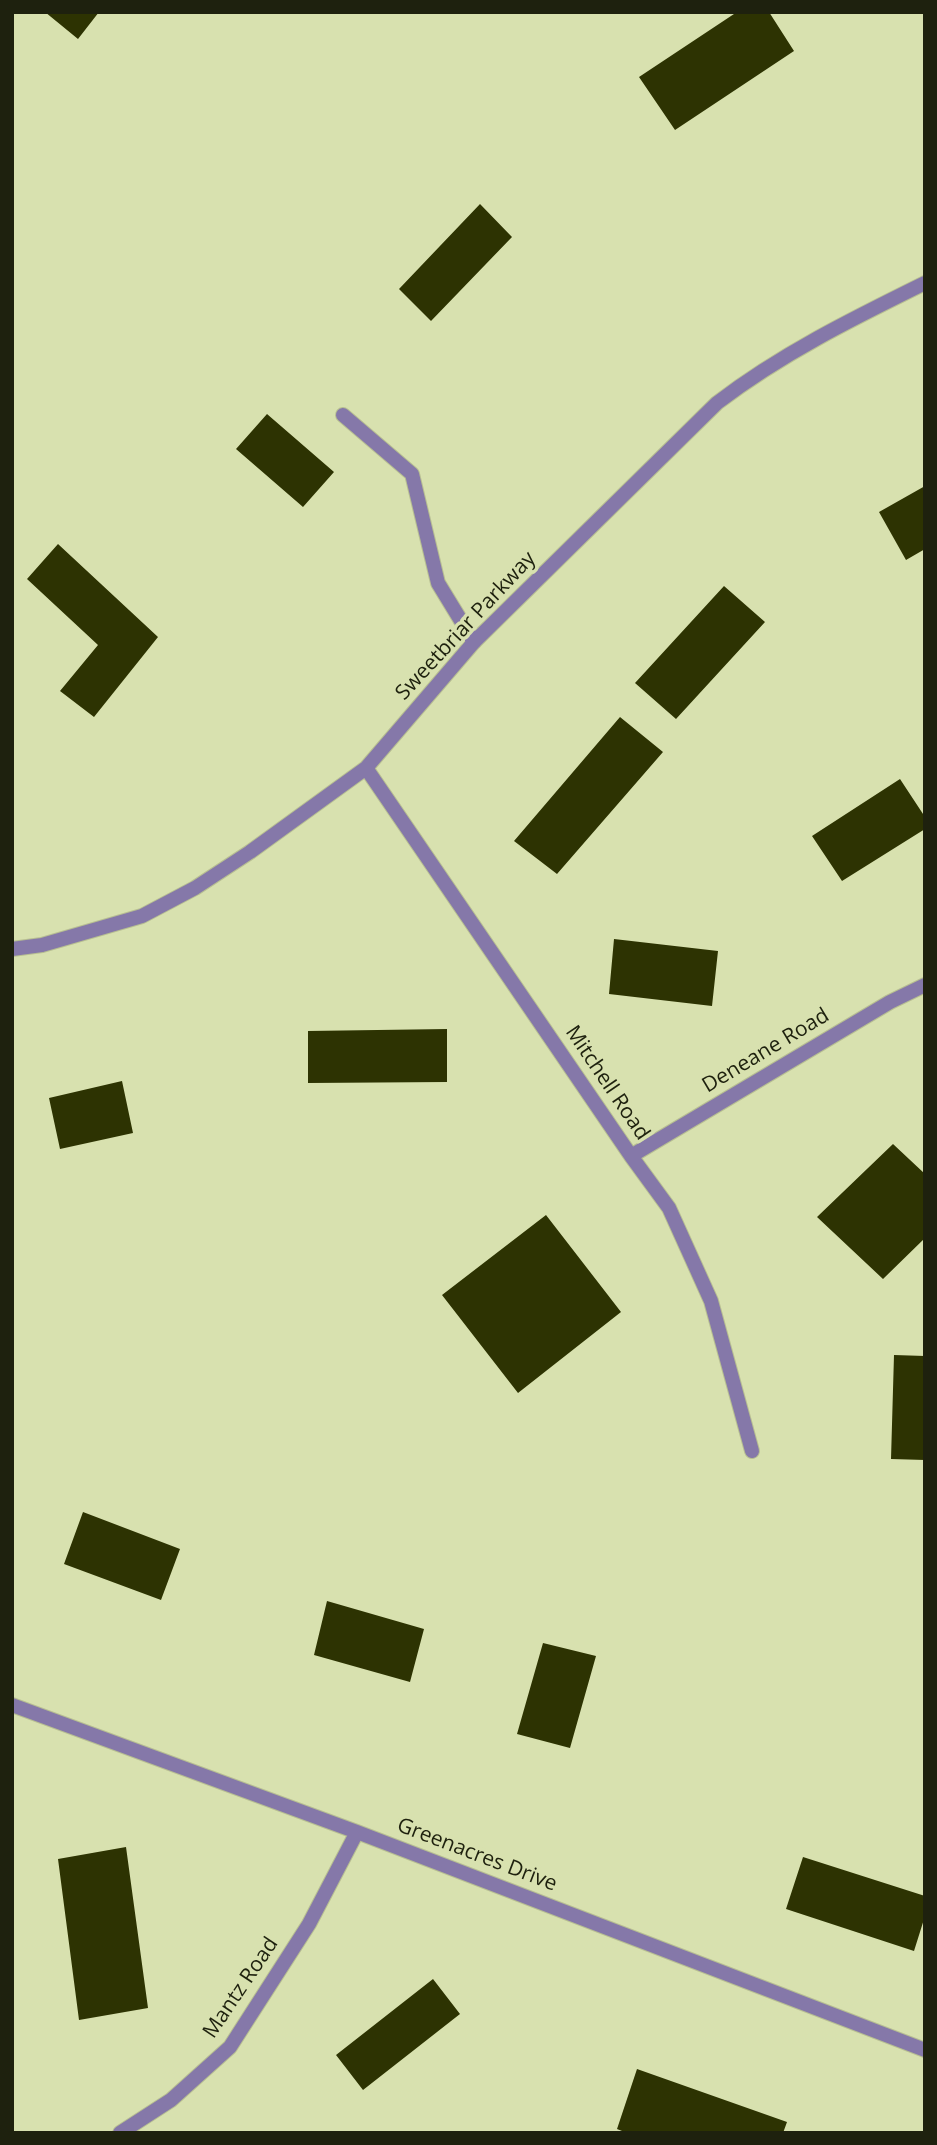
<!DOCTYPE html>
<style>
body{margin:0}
#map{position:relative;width:937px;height:2145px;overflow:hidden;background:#d8e1af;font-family:"Open Sans",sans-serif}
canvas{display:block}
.frame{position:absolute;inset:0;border:14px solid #1e210e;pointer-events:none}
</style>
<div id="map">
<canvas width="937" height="2145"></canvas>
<div class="frame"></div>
</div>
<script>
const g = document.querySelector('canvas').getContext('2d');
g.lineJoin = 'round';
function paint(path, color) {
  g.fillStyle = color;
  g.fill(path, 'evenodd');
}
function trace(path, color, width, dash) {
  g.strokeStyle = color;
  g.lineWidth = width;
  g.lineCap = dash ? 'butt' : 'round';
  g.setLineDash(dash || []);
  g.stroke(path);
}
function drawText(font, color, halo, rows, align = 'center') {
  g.font = font + ' "Open Sans",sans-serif';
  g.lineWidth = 7;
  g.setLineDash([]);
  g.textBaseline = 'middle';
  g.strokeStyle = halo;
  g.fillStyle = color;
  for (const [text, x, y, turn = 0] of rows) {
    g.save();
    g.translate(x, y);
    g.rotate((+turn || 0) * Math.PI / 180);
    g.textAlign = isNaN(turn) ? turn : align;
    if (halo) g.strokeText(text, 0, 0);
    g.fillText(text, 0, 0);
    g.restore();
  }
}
paint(new Path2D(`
 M45,12h54l-21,27z
 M737,12h32l25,39 -119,79 -36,-53z
 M480,204l32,33 -81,84 -32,-32z
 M267,414l67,58 -31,35 -67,-58z
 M925,486v63l-19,11 -27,-48z
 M58,544l100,93 -64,80 -34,-26 38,-46 -71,-66z
 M724,586l41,36 -89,97 -41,-36z
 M620,717l43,35 -106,122 -43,-33z
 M900,779l25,38v12l-83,52 -30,-45z
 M614,939l104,12 -6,55 -103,-12z
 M447,1029v53l-139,1v-52z
 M122,1081l11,52 -73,16 -11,-51z
 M893,1144l32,30v64l-42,41 -66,-62z
 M546,1215l75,97 -103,81 -76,-98z
 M894,1355l31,1v104l-34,-1z
 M83,1512l97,37 -19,51 -97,-36z
 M327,1601l97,28 -14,53 -96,-27z
 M543,1643l53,13 -26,92 -53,-14z
 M126,1847l22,161 -69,12 -21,-161z
 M803,1857l122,39v20l-11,35 -128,-42z
 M433,1979l27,35 -97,76 -27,-35z
 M637,2069l150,53 -4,11h-156l-10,-4z`), '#2d3302');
const service = new Path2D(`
 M343,415l69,59 26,109 36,59`);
const minor = new Path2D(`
 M366,768l265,388 38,52 42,93 41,150
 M12,949l30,-4 100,-29 53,-28 55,-36 116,-84 108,-126 243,-239c64,-49 135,-84 208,-120
 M631,1156l259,-154 35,-17
 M12,1705l345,127 568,218
 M120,2133l51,-33 59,-53 79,-123 48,-92`);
trace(service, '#b7be92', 16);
trace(minor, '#b7be92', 16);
trace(service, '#8578a9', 14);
trace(minor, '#8578a9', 14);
drawText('21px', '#1e210e', '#d8e1af', [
 ["Sweetbriar Parkway",466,626,-47],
 ["Deneane Road",766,1051,-31],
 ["Mitchell Road",607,1083,56],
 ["Greenacres Drive",477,1855,21],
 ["Mantz Road",241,1988,-56]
]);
</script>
